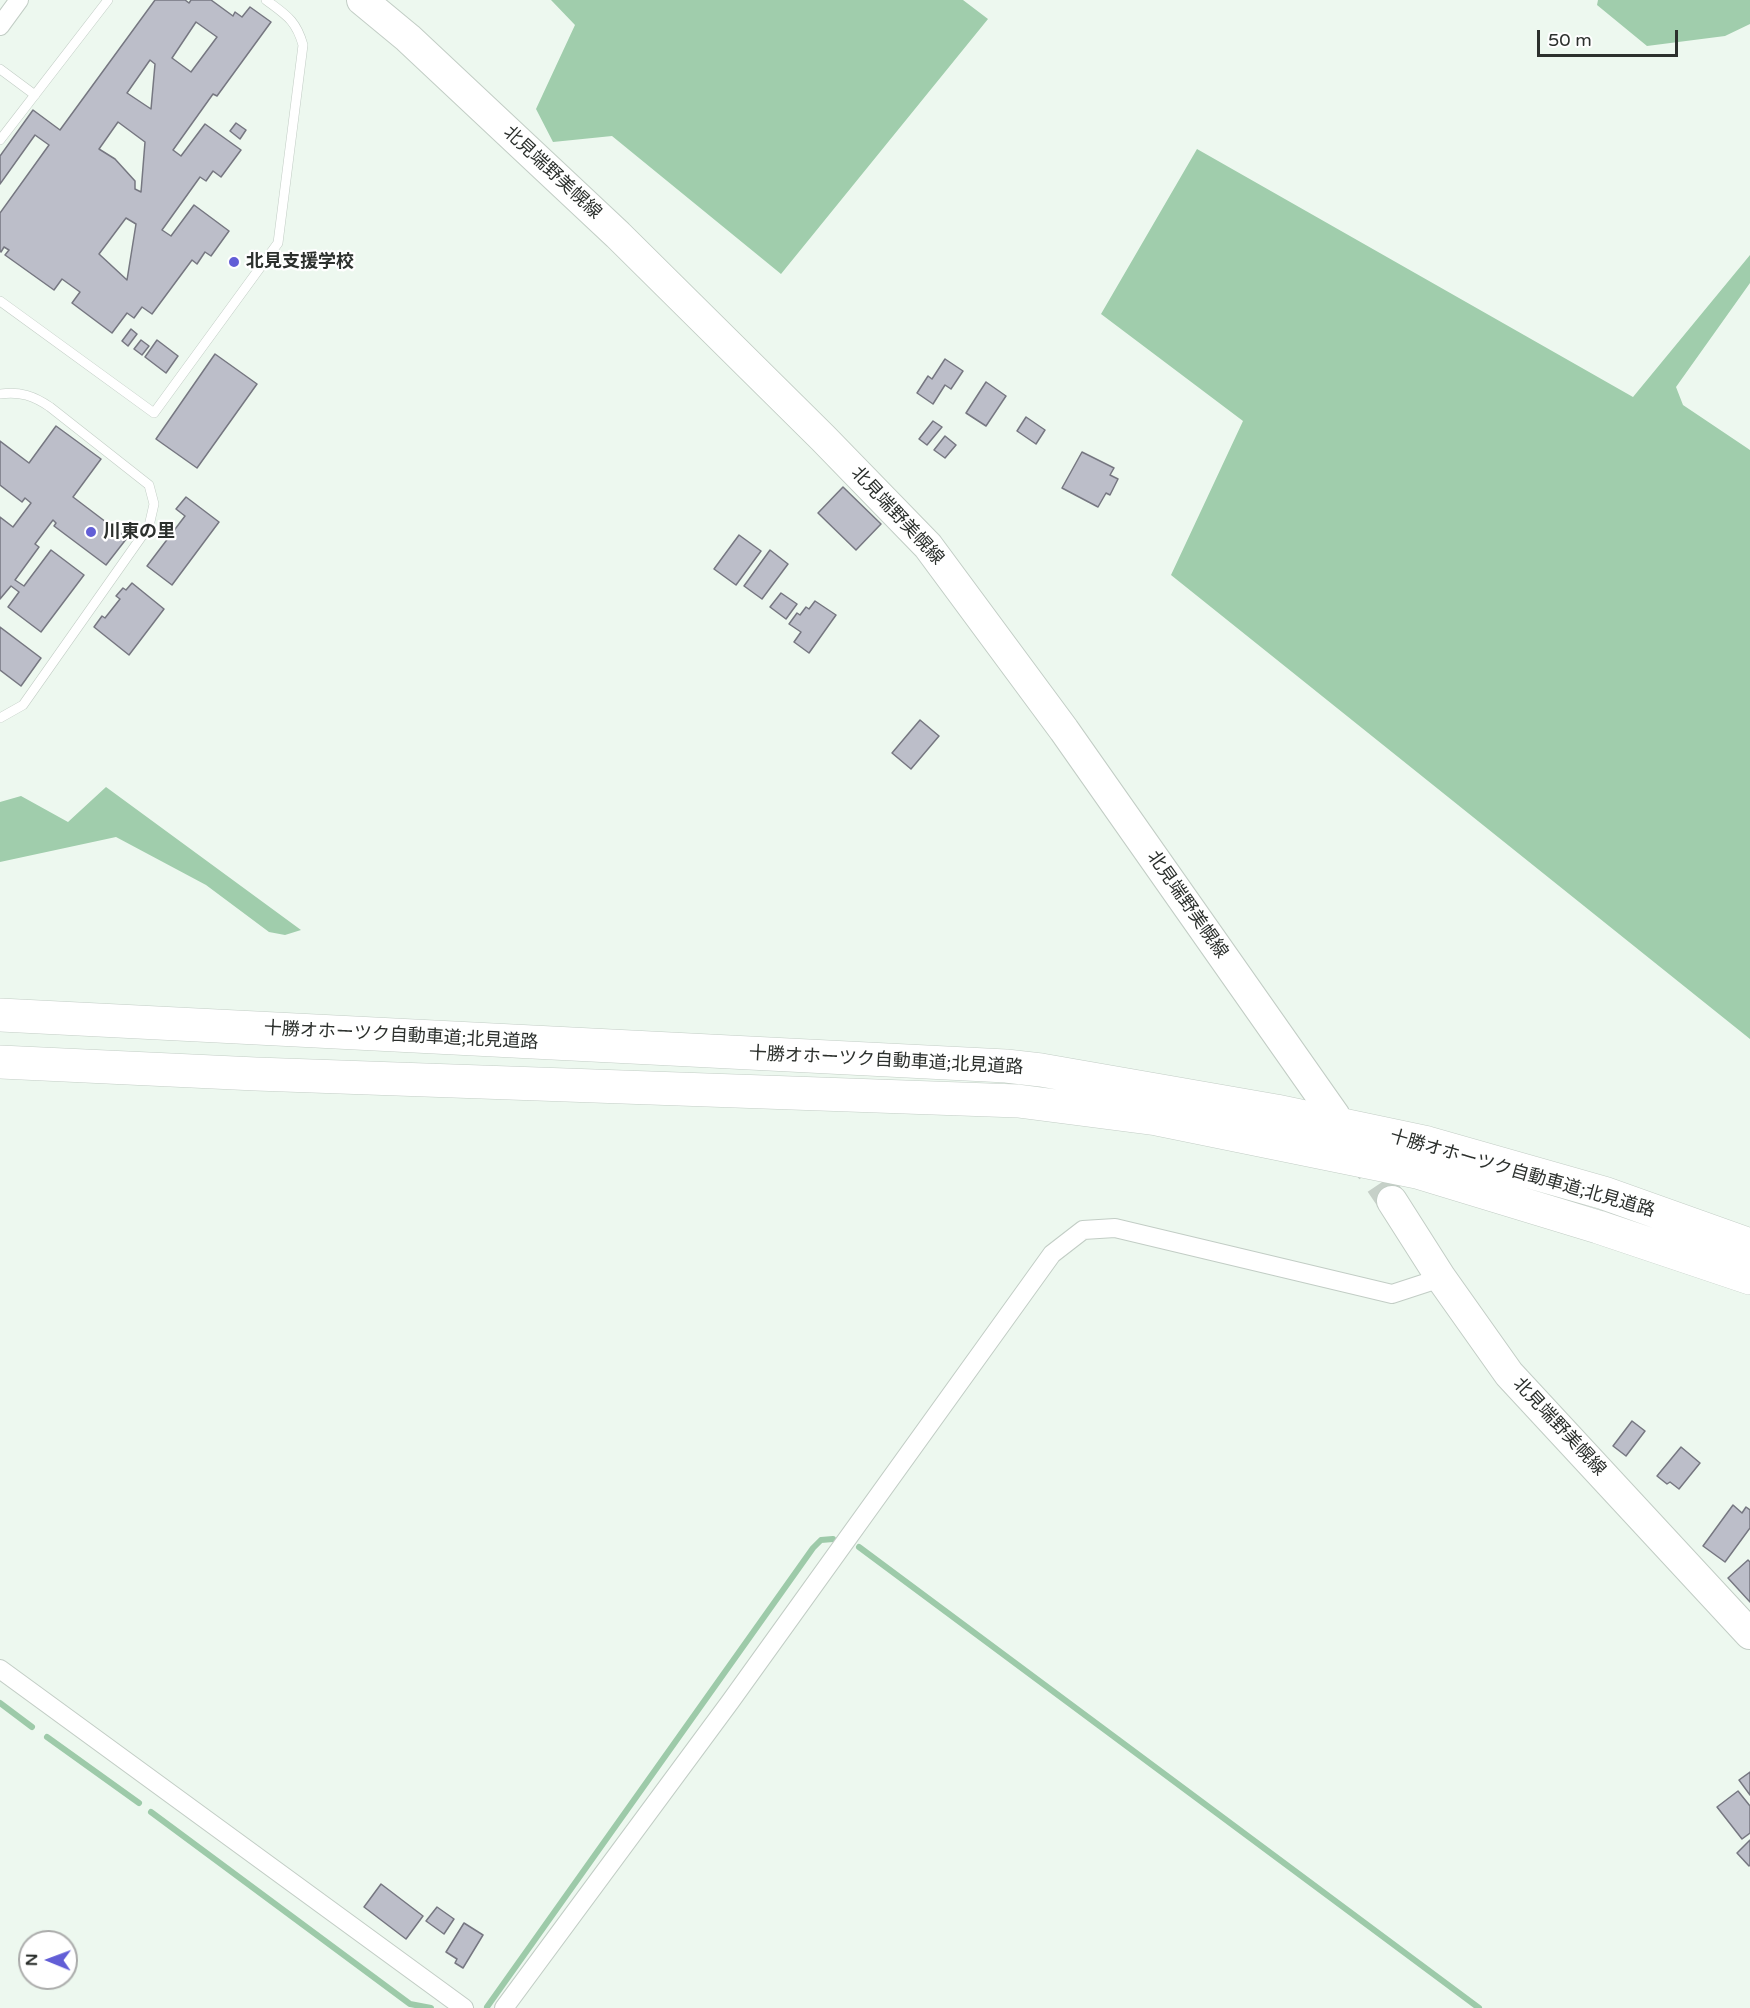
<!DOCTYPE html>
<meta charset="utf-8">
<style>
body{margin:0}
#map{position:relative;width:1750px;height:2008px;overflow:hidden;background:#edf8ef;font-family:"Varela Round",sans-serif}
canvas{display:block}
.north{position:absolute;left:18px;top:1930px;width:60px;height:60px;box-sizing:border-box;background:#fff;border:2px solid #abacab;border-radius:50%;rotate:271deg;font-size:16px;font-weight:700;line-height:24px;text-align:center;color:#2c302d}
.north::after{content:'';display:block;margin:auto;width:21px;height:27px;background:#625ed6;clip-path:polygon(50% 0,100% 100%,50% 72%,0 100%)}
.scale{position:absolute;left:1537px;top:30px;width:141px;height:27px;box-sizing:border-box;border:3px solid #2c302d;border-top:0;padding-left:8px;font-size:18px;line-height:21px;white-space:nowrap;color:#2c302d;-webkit-text-stroke:4px #fff;paint-order:stroke}
</style>
<div id="map">
<canvas width="1750" height="2008"></canvas>
<div class="north">N</div>
<div class="scale">50 m</div>
</div>
<script>
const g = document.querySelector('canvas').getContext('2d');
g.lineJoin = 'round';
function paint(path, color) {
  g.fillStyle = color;
  g.fill(path, 'evenodd');
}
function trace(path, color, width, dash) {
  g.strokeStyle = color;
  g.lineWidth = width;
  g.lineCap = dash ? 'butt' : 'round';
  g.setLineDash(dash || []);
  g.stroke(path);
}
function drawText(font, color, halo, rows, align = 'center') {
  g.font = font + ' "Varela Round","Noto Sans JP",sans-serif';
  g.lineWidth = 4.5;
  g.setLineDash([]);
  g.textBaseline = 'middle';
  g.strokeStyle = halo;
  g.fillStyle = color;
  for (const [text, x, y, turn = 0] of rows) {
    g.save();
    g.translate(x, y);
    g.rotate((+turn || 0) * Math.PI / 180);
    g.textAlign = isNaN(turn) ? turn : align;
    if (halo) g.strokeText(text, 0, 0);
    g.fillText(text, 0, 0);
    g.restore();
  }
}
paint(new Path2D(`
 M551,0h412l25,19 -207,255 -169,-138 -59,6 -17,-33 39,-84z
 M1598,0h152v24l-25,12 -78,10 -50,-41z
 M1197,149l436,248 117,-142v28l-74,104 7,18 67,45v589l-579,-464 72,-154 -142,-107z
 M106,787l195,143 -16,5 -16,-3 -63,-47 -90,-48 -116,25v-60l21,-6 47,26z`), '#a0cdac');
trace(new Path2D(`
 M859,1547l620,461
 M0,1703l32,24
 M47,1737l92,66
 M151,1812l259,192 21,4
 M487,2007l326,-459 8,-8 12,-1`), '#9dcaa9', 6);
const building = new Path2D(`
 M155,0h30l4,3 2,-3h20l22,16 2,-4 7,5 8,-10 21,15 -54,74 -4,-2 -40,56 8,6 24,-32 36,26 -20,27 -8,-6 -7,10 -6,-4 -38,53 9,6 23,-31 35,26 -18,25 -6,-4 -8,12 -5,-4 -40,54 -10,-7 -8,11 -7,-5 -15,20 -40,-30 8,-11 -18,-13 -8,11 -49,-35 4,-5 -5,-3 -3,5 -1,-1v-38l49,-68 -14,-10 -35,49v-28l33,-46 27,20zM196,22l21,15 -26,35 -19,-14zM150,60l5,4 -4,45 -24,-16zM118,122l27,20 -4,50 -6,-3v-8l-20,-22 -16,-10zM126,218l10,6 -9,56 -28,-26z
 M236,123l10,7 -6,9 -10,-8z
 M131,329l6,5 -9,12 -6,-5z
 M141,340l8,6 -7,9 -8,-6z
 M157,340l21,16 -12,17 -21,-16z
 M215,354l42,30 -60,84 -41,-29z
 M945,359l18,12 -12,18 -6,-4 -12,19 -16,-11 11,-17 4,3z
 M986,382l20,14 -20,30 -20,-13z
 M1026,417l19,13 -9,14 -19,-13z
 M933,421l9,6 -15,18 -8,-6z
 M56,426l45,33 -28,38 54,41 -21,27 -52,-39 2,-3 -3,-3 -18,24 4,3 -24,33 9,6 27,-36 33,25 -43,57 -33,-25 11,-15 -8,-6 -11,13v-82l13,10 18,-24 -6,-5 -3,4 -22,-17v-44l29,22z
 M945,436l11,9 -11,13 -11,-8z
 M1082,452l32,16 -4,7 8,4 -8,16 -4,-2 -8,14 -36,-19z
 M843,487l38,37 -25,26 -38,-37z
 M186,497l33,25 -47,63 -25,-19 38,-50 -9,-7z
 M739,535l22,16 -25,34 -22,-16z
 M770,550l18,14 -26,35 -18,-13z
 M132,583l32,26 -35,46 -35,-28 8,-11 3,2 15,-19 -4,-3 7,-8 3,2z
 M781,593l16,11 -11,15 -16,-12z
 M815,601l21,14 -27,38 -15,-11 7,-10 -12,-8 8,-11 3,2 6,-8 3,2z
 M0,627l41,31 -20,28 -21,-16z
 M920,720l19,16 -28,33 -19,-16z
 M1632,1421l13,10 -19,25 -13,-10z
 M1681,1447l19,16 -21,26 -9,-7 -3,2 -10,-8z
 M1733,1505l9,8 4,-6 4,3v18l-25,34 -22,-16z
 M1748,1560l2,2v40l-22,-24z
 M1750,1772v23l-11,-15z
 M1738,1791l12,15v27l-8,6 -25,-32z
 M1750,1840v25l-1,1 -12,-13z
 M381,1884l42,32 -17,23 -42,-32z
 M437,1907l17,12 -10,15 -18,-13z
 M464,1923l19,12 -20,33 -8,-5 2,-4 -11,-7z`);
paint(building, '#bcbec9');
trace(building, '#767781', 1.5);
trace(new Path2D(`
 M1355,1146l37,55`), '#c6d0c8', 30, [30, 15]);
const service = new Path2D(`
 M0,69l35,26
 M0,140l108,-140
 M0,301l154,112 124,-170 25,-198c-7,-25 -17,-30 -37,-45
 M0,394c20,-3 34,2 50,13l99,78 5,19 -5,22 -126,179 -23,13`);
const minor = new Path2D(`
 M0,26l19,-26
 M0,1669l464,339
 M504,2008l226,-306 322,-448 31,-24 32,-2 277,66 49,-16`);
const primary = new Path2D(`
 M362,0l46,38 210,197 205,203 105,108 136,184 271,386
 M1392,1201l49,77 68,96 241,260`);
const motorway = new Path2D(`
 M0,1015l1006,51 35,4 235,41 152,32 176,50 146,52
 M0,1062l256,12 762,27 139,18 260,53 181,55 152,51`);
trace(service, '#c2cdc5', 10);
trace(minor, '#c2cdc5', 20);
trace(primary, '#c2cdc5', 32);
trace(motorway, '#c2cdc5', 34);
trace(service, '#fff', 9);
trace(minor, '#fff', 18);
trace(primary, '#fff', 30);
trace(motorway, '#fff', 33);
for (const [x, y, r, color] of [
 [234,262,6,"#625ed6"],
 [91,532,6,"#625ed6"]
]) {
  const dot = new Path2D();
  dot.arc(x, y, r, 0, 2 * Math.PI);
  g.fillStyle = color;
  g.fill(dot);
  trace(dot, '#fff', 2);
}
drawText('18px', '#2c302d', '#fff', [
 ["北見端野美幌線",552,173,43],
 ["北見端野美幌線",897,516,47],
 ["北見端野美幌線",1187,905,55],
 ["十勝オホーツク自動車道;北見道路",401,1036,3],
 ["十勝オホーツク自動車道;北見道路",886,1061,3],
 ["十勝オホーツク自動車道;北見道路",1522,1174,16],
 ["北見端野美幌線",1559,1427,47]
]);
drawText('bold 18px', '#2c302d', '#fff', [
 ["北見支援学校",246,262],
 ["川東の里",103,532]
], 'left');
</script>
